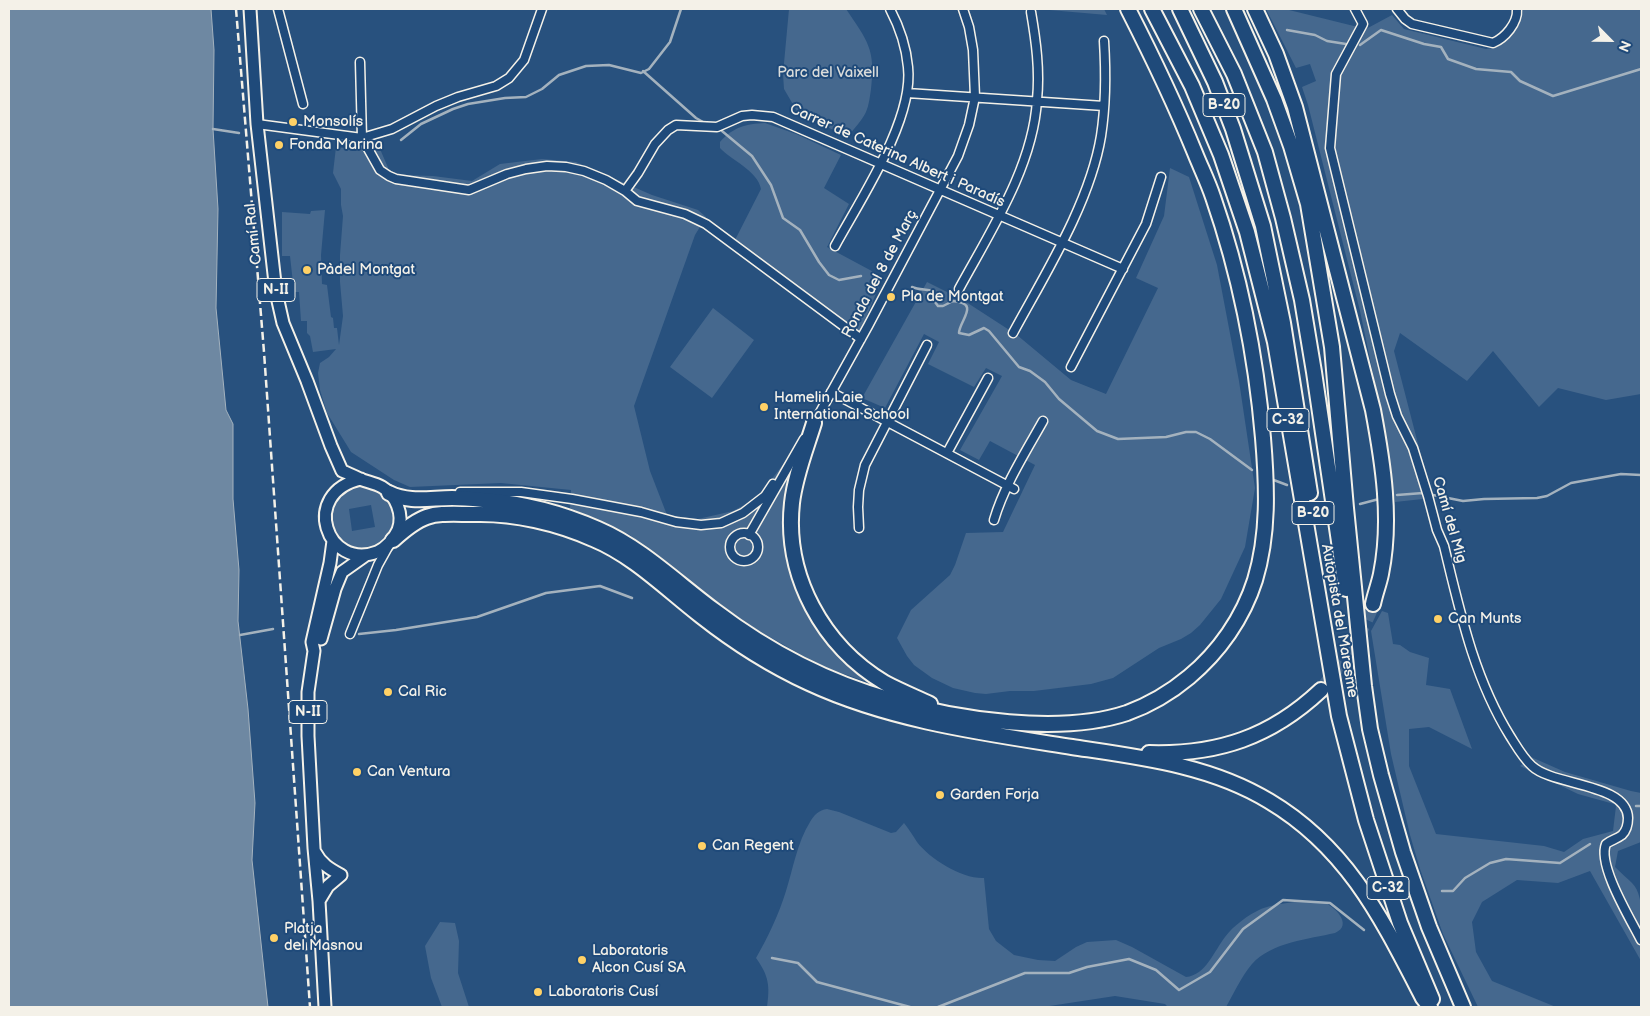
<!DOCTYPE html>
<meta charset="utf-8">
<style>
body{margin:0}
#map{position:relative;width:1650px;height:1016px;overflow:hidden;background:#28517e;font-family:"Balsamiq Sans",sans-serif}
canvas{display:block}
.frame{position:absolute;inset:0;border:10px solid #f4f1e8;pointer-events:none}
.north{position:absolute;left:1585px;top:15px;width:50px;height:50px;-webkit-text-stroke:4px #1f4a7a;paint-order:stroke;rotate:113deg;font-size:14px;font-weight:700;line-height:20px;text-align:center;color:#f4f1e8}
.north::after{content:'';display:block;margin:auto;width:18px;height:22px;background:#f4f1e8;clip-path:polygon(50% 0,100% 100%,50% 72%,0 100%)}
</style>
<div id="map">
<canvas width="1650" height="1016"></canvas>
<div class="frame"></div>
<div class="north">N</div>
</div>
<script>
const g = document.querySelector('canvas').getContext('2d');
g.lineJoin = 'round';
function paint(path, color) {
  g.fillStyle = color;
  g.fill(path, 'evenodd');
}
function trace(path, color, width, dash) {
  g.strokeStyle = color;
  g.lineWidth = width;
  g.lineCap = dash ? 'butt' : 'round';
  g.setLineDash(dash || []);
  g.stroke(path);
}
function drawText(font, color, halo, rows, align = 'center') {
  g.font = font + ' "Balsamiq Sans",sans-serif';
  g.lineWidth = 4;
  g.setLineDash([]);
  g.textBaseline = 'middle';
  g.strokeStyle = halo;
  g.fillStyle = color;
  for (const [text, x, y, turn = 0] of rows) {
    g.save();
    g.translate(x, y);
    g.rotate((+turn || 0) * Math.PI / 180);
    g.textAlign = isNaN(turn) ? turn : align;
    if (halo) g.strokeText(text, 0, 0);
    g.fillText(text, 0, 0);
    g.restore();
  }
}
paint(new Path2D(`
 M789,9h57c21,31 30,40 25,80 -1,7 -2,16 -5,23 -4,9 -13,17 -18,25l-50,-24 -14,-24 -1,-15z
 M1038,9h66l3,6z
 M1266,9h19l81,20 26,-14 12,14 82,20c4,-1 9,-1 12,-3 13,-5 26,-24 25,-37h118v385l-35,6 -48,-12 -19,19 -46,-56 -26,30 -67,-48 -6,18 38,147 -37,4 -10,-71 -25,-120 -52,-206 -6,-18 14,-6 -6,-17 -14,4z
 M765,123l31,11 45,21 -17,33 25,16 -22,43 56,30 -24,57 -124,-94 26,-51c-3,-18 -30,-29 -41,-41v-6c13,-15 26,-18 45,-19z
 M336,147l16,2h28l9,21 11,5 33,1 39,5 28,-17 42,-5 34,3 76,33 46,15 8,7 -11,18 -61,171 16,65 17,44 31,4 35,-8 24,-13 28,-36 8,10 -7,63 14,64 35,49 41,37 -55,-19 -88,-50 -103,-81 -60,-27 1,-18 -70,-7 -91,4 -16,-7 -43,-28 -3,-5 -21,-34 -7,-23 -2,-17 2,-10 9,-6 7,-8 -23,3 -3,-16 -3,-3v-12h-6l-2,-29h-5l-4,-36h-8v-44l28,2 1,-3 14,-1 -4,45 1,29 5,1 4,32 2,1 1,10h3l2,17 4,-29 -3,-34v-27l3,-39 -2,-11v-16l-8,-16z
 M1170,168l19,9 28,88 22,116 16,107 -10,59 -24,52 -21,26 -9,8 -10,6 -22,9 -46,30 -22,6 -57,7h-24l-24,3 -11,-1 -22,-5 -21,-10 -18,-13 -7,-9 -10,-18 14,-28 39,-35 5,-10 11,-32 37,-1 32,-67 -45,-24 -11,19 -19,-10 42,-74 -16,-8 -12,19 -46,-23 11,-22 -15,-8 -39,74 -23,-10 65,-116 36,18 54,35 54,45 35,14 52,-106 -22,-10 28,-62z
 M713,308l41,32 -42,58 -42,-31z
 M367,487c40,9 31,66 -9,61 -9,-1 -17,-6 -22,-14 -13,-23 6,-48 31,-47zM371,505l4,22 -23,4 -3,-22z
 M1382,611l6,2 5,31 7,1 10,7 19,6 -3,27 24,4 22,60 -43,-22 -20,2v37l27,68 108,12 20,6 19,-13 30,-8 3,-25 -2,-2 -36,-10 -58,-28 11,-9 34,15 66,19 10,2v49l-23,9 -3,16c6,6 12,11 17,16 15,14 9,59 9,78l-51,-90 -32,12 -41,-3 -35,22 -10,20 4,30 16,29 64,26h-78l-35,-73 -23,-65 -10,-34 -19,-81 -20,-123z
 M827,809l12,3 52,21 5,-1 8,-9c5,6 9,13 13,19 13,17 45,37 67,36l5,51 7,12 18,14 24,5 17,1 21,-14 11,-5 29,-2 16,7 54,30c20,-2 28,-26 39,-40 8,-11 23,-22 36,-28 13,-5 47,-10 61,-7 12,3 32,23 13,31 -26,6 -63,9 -83,31 -11,13 -18,29 -26,43h-58l-3,-3 -50,-8 -72,11h-276c3,-21 2,-31 -11,-49 12,-21 23,-44 30,-67 7,-22 11,-48 24,-69 4,-7 9,-12 17,-13z
 M440,922l15,1 4,18 -1,32 11,34h-27l-11,-29 -6,-32z`), '#45688e');
const water = new Path2D(`
 M9,9h202l3,41 -1,79 5,80 -2,99 10,102 7,14v75l6,71 -1,51 10,88 7,94 -3,57 16,147h-259z`);
paint(water, '#6e88a2');
trace(water, '#a4b2be', 1);
trace(new Path2D(`
 M1287,30l28,5 12,6 19,3
 M1360,45l21,-15 43,14 17,3 7,12 28,10 35,3 9,9 33,15 88,-27
 M643,71l53,47 7,4
 M213,129l26,4
 M722,131l30,25 19,29 12,33 17,12 19,32 10,13 10,5 22,-4
 M401,140l20,-16 32,-15 15,-5 37,-6 21,-1 16,-8 17,-14 27,-9 23,-1 32,8 8,-4 21,-27 11,-33
 M912,287c7,3 14,2 21,4l2,11 3,4h5l10,-5c28,2 6,20 6,32l10,2 15,-7 5,3 30,36 11,4 15,11 14,17 38,32 21,8 48,-2 20,-5h10l14,7 42,31
 M1271,479l16,6
 M1397,495l26,-2 40,8 21,-2 53,-1 10,-2 24,-13 50,-9 20,1
 M1360,504l19,-5
 M359,634l37,-4 81,-13 69,-24 54,-7 32,12
 M240,635l33,-6
 M1636,806h5
 M1442,891h11l12,-13 25,-15 16,-4 54,4 30,-19
 M772,958l26,5 19,19 93,25
 M938,1007l87,-34h44l18,-6 42,-8 27,11 23,20 31,-18 33,-43 40,-29 47,3 34,27`), '#a4b2be', 2.5);
trace(new Path2D(`
 M1321,690c22,-27 39,-54 52,-86`), '#47698e', 14, [14, 7]);
const street = new Path2D(`
 M278,9l25,95
 M1355,9l8,15 -27,50 -6,74 60,246 7,22 16,32 15,48 9,34 7,16c16,66 30,132 66,190 7,11 13,22 22,30 21,20 95,17 96,52 0,7 -1,12 -6,17 -5,4 -11,5 -16,9 -9,21 25,76 35,96
 M1397,9l8,10 7,5 81,19c12,-5 25,-20 24,-34
 M360,62l2,76 18,32 9,6 7,3 73,11 38,-16 19,-5 21,-3 19,1 18,4 22,9 19,11 12,10 48,13 21,10 155,115
 M907,93l197,13
 M257,124l105,14 30,-9 44,-23 22,-9 38,-11 13,-8 15,-18 18,-51
 M625,191l13,-18 17,-29 13,-14 8,-5 41,2 25,-11 10,-1 21,2 350,152
 M835,246c25,-46 79,-126 73,-179 -2,-22 -8,-39 -18,-58
 M959,289c31,-57 74,-122 78,-189 3,-30 -1,-59 -6,-88
 M1013,333c32,-59 77,-130 88,-197 5,-32 5,-63 3,-95
 M1071,367l75,-143 15,-47
 M831,392l183,97
 M813,425l55,-99 90,-170 11,-31 6,-28 -2,-47 -4,-23 -6,-18
 M947,453l41,-75
 M460,492h61l51,7 69,13 35,10 25,3 20,-2 22,-10 22,-17 8,-12
 M994,520c10,-34 31,-67 49,-99
 M859,528l-1,-21 1,-17 6,-25 62,-120
 M730 547a14 14 0 1 1 28 0a14 14 0 1 1-28 0Z
 M749,535l55,-96
 M350,634l28,-69 10,-18`);
const primary = new Path2D(`
 M250,9l7,115 19,168 7,31 24,58 24,65 11,25c6,2 12,5 18,8 7,3 15,4 22,8 14,8 22,28 16,43 -4,9 -12,18 -21,22 -50,19 -78,-59 -16,-73
 M321,639l14,-50 7,-17 24,-17
 M315,852c6,12 15,17 26,23l-13,11 -9,15
 M325,1007l-6,-106 -5,-53 -6,-112v-44l6,-41 -2,-9 18,-79 3,-22`);
const highway = new Path2D(`
 M1152,9l40,77 29,69 26,77 28,110 64,374 27,104 34,103 32,76
 M1180,9l35,73 18,47 30,97 20,97 27,170
 M1201,9l33,65 31,78 18,66 19,82 12,72 32,217
 M1234,9l40,90 17,47 17,58 24,143 14,161 18,178 6,43 11,46 22,77 26,75 34,80
 M1255,9l21,45 19,53 78,303c10,53 19,110 8,164 -2,10 -6,20 -8,30
 M814,423c-8,26 -19,53 -22,80 -8,73 31,143 93,180 15,8 30,14 45,21
 M389,493c20,10 41,5 63,5 10,0 21,1 31,2 40,3 79,13 115,29 44,19 79,54 117,82 54,41 112,71 176,89 66,20 170,35 236,13 22,-8 44,-21 62,-36 30,-25 54,-59 66,-97 14,-46 12,-94 8,-142 -7,-82 -23,-163 -50,-241 -5,-15 -12,-29 -18,-44 -20,-49 -43,-97 -67,-144
 M393,540c33,-30 40,-26 82,-26 39,-1 82,9 118,25 41,17 73,50 108,77 33,26 69,49 108,67 82,38 174,50 263,64 67,10 138,18 197,54 79,47 113,118 154,197l7,9
 M1149,753c69,2 122,-16 172,-63`);
trace(street, '#f4f1e8', 11);
trace(primary, '#f4f1e8', 15);
trace(highway, '#f4f1e8', 18);
trace(street, '#1f4a7a', 8);
trace(primary, '#1f4a7a', 11);
trace(highway, '#1f4a7a', 14);
trace(new Path2D(`
 M236,9l28,343 46,655`), '#f4f1e8', 2.5, [8, 4]);
for (const [x, y, r, color] of [
 [293,122,5,"#ffd166"],
 [279,145,5,"#ffd166"],
 [307,270,5,"#ffd166"],
 [891,297,5,"#ffd166"],
 [764,407,5,"#ffd166"],
 [1438,619,5,"#ffd166"],
 [388,692,5,"#ffd166"],
 [357,772,5,"#ffd166"],
 [940,795,5,"#ffd166"],
 [702,846,5,"#ffd166"],
 [274,938,5,"#ffd166"],
 [582,960,5,"#ffd166"],
 [538,992,5,"#ffd166"]
]) {
  const dot = new Path2D();
  dot.arc(x, y, r, 0, 2 * Math.PI);
  g.fillStyle = color;
  g.fill(dot);
  trace(dot, '#1f4a7a', 2);
}
for (const [x, y, w] of [
 [1224,105,42],
 [276,290,38],
 [1288,420,42],
 [1313,513,42],
 [308,712,38],
 [1388,888,42]
]) {
  const box = new Path2D();
  box.roundRect(x - w / 2, y - 11.5, w, 23, 4);
  g.fillStyle = '#1f4a7a';
  g.fill(box);
  trace(box, '#f4f1e8', 1);
}
drawText('bold 14px', '#f4f1e8', null, [
 ["B-20",1224,105],
 ["N-II",276,290],
 ["C-32",1288,420],
 ["B-20",1313,513],
 ["N-II",308,712],
 ["C-32",1388,888]
]);
drawText('15px', '#dadcda', '#1f4a7a', [
 ["Parc del Vaixell",828,73]
]);
drawText('15px', '#f4f1e8', '#1f4a7a', [
 ["Monsolís",303,122],
 ["Fonda Marina",289,145],
 ["Pàdel Montgat",317,270],
 ["Pla de Montgat",901,297],
 ["Hamelin Laie",774,398],
 ["International School",774,415],
 ["Can Munts",1448,619],
 ["Cal Ric",398,692],
 ["Can Ventura",367,772],
 ["Garden Forja",950,795],
 ["Can Regent",712,846],
 ["Platja",284,929],
 ["del Masnou",284,946],
 ["Laboratoris",592,951],
 ["Alcon Cusí SA",592,968],
 ["Laboratoris Cusí",548,992]
], 'left');
drawText('15px', '#f4f1e8', '#1f4a7a', [
 ["Carrer de Caterina Albert i Paradís",897,156,24],
 ["Camí Ral",254,234,-96],
 ["Ronda del 8 de Març",880,274,-62],
 ["Camí del Mig",1449,520,74],
 ["Autopista del Maresme",1339,621,80]
]);
</script>
